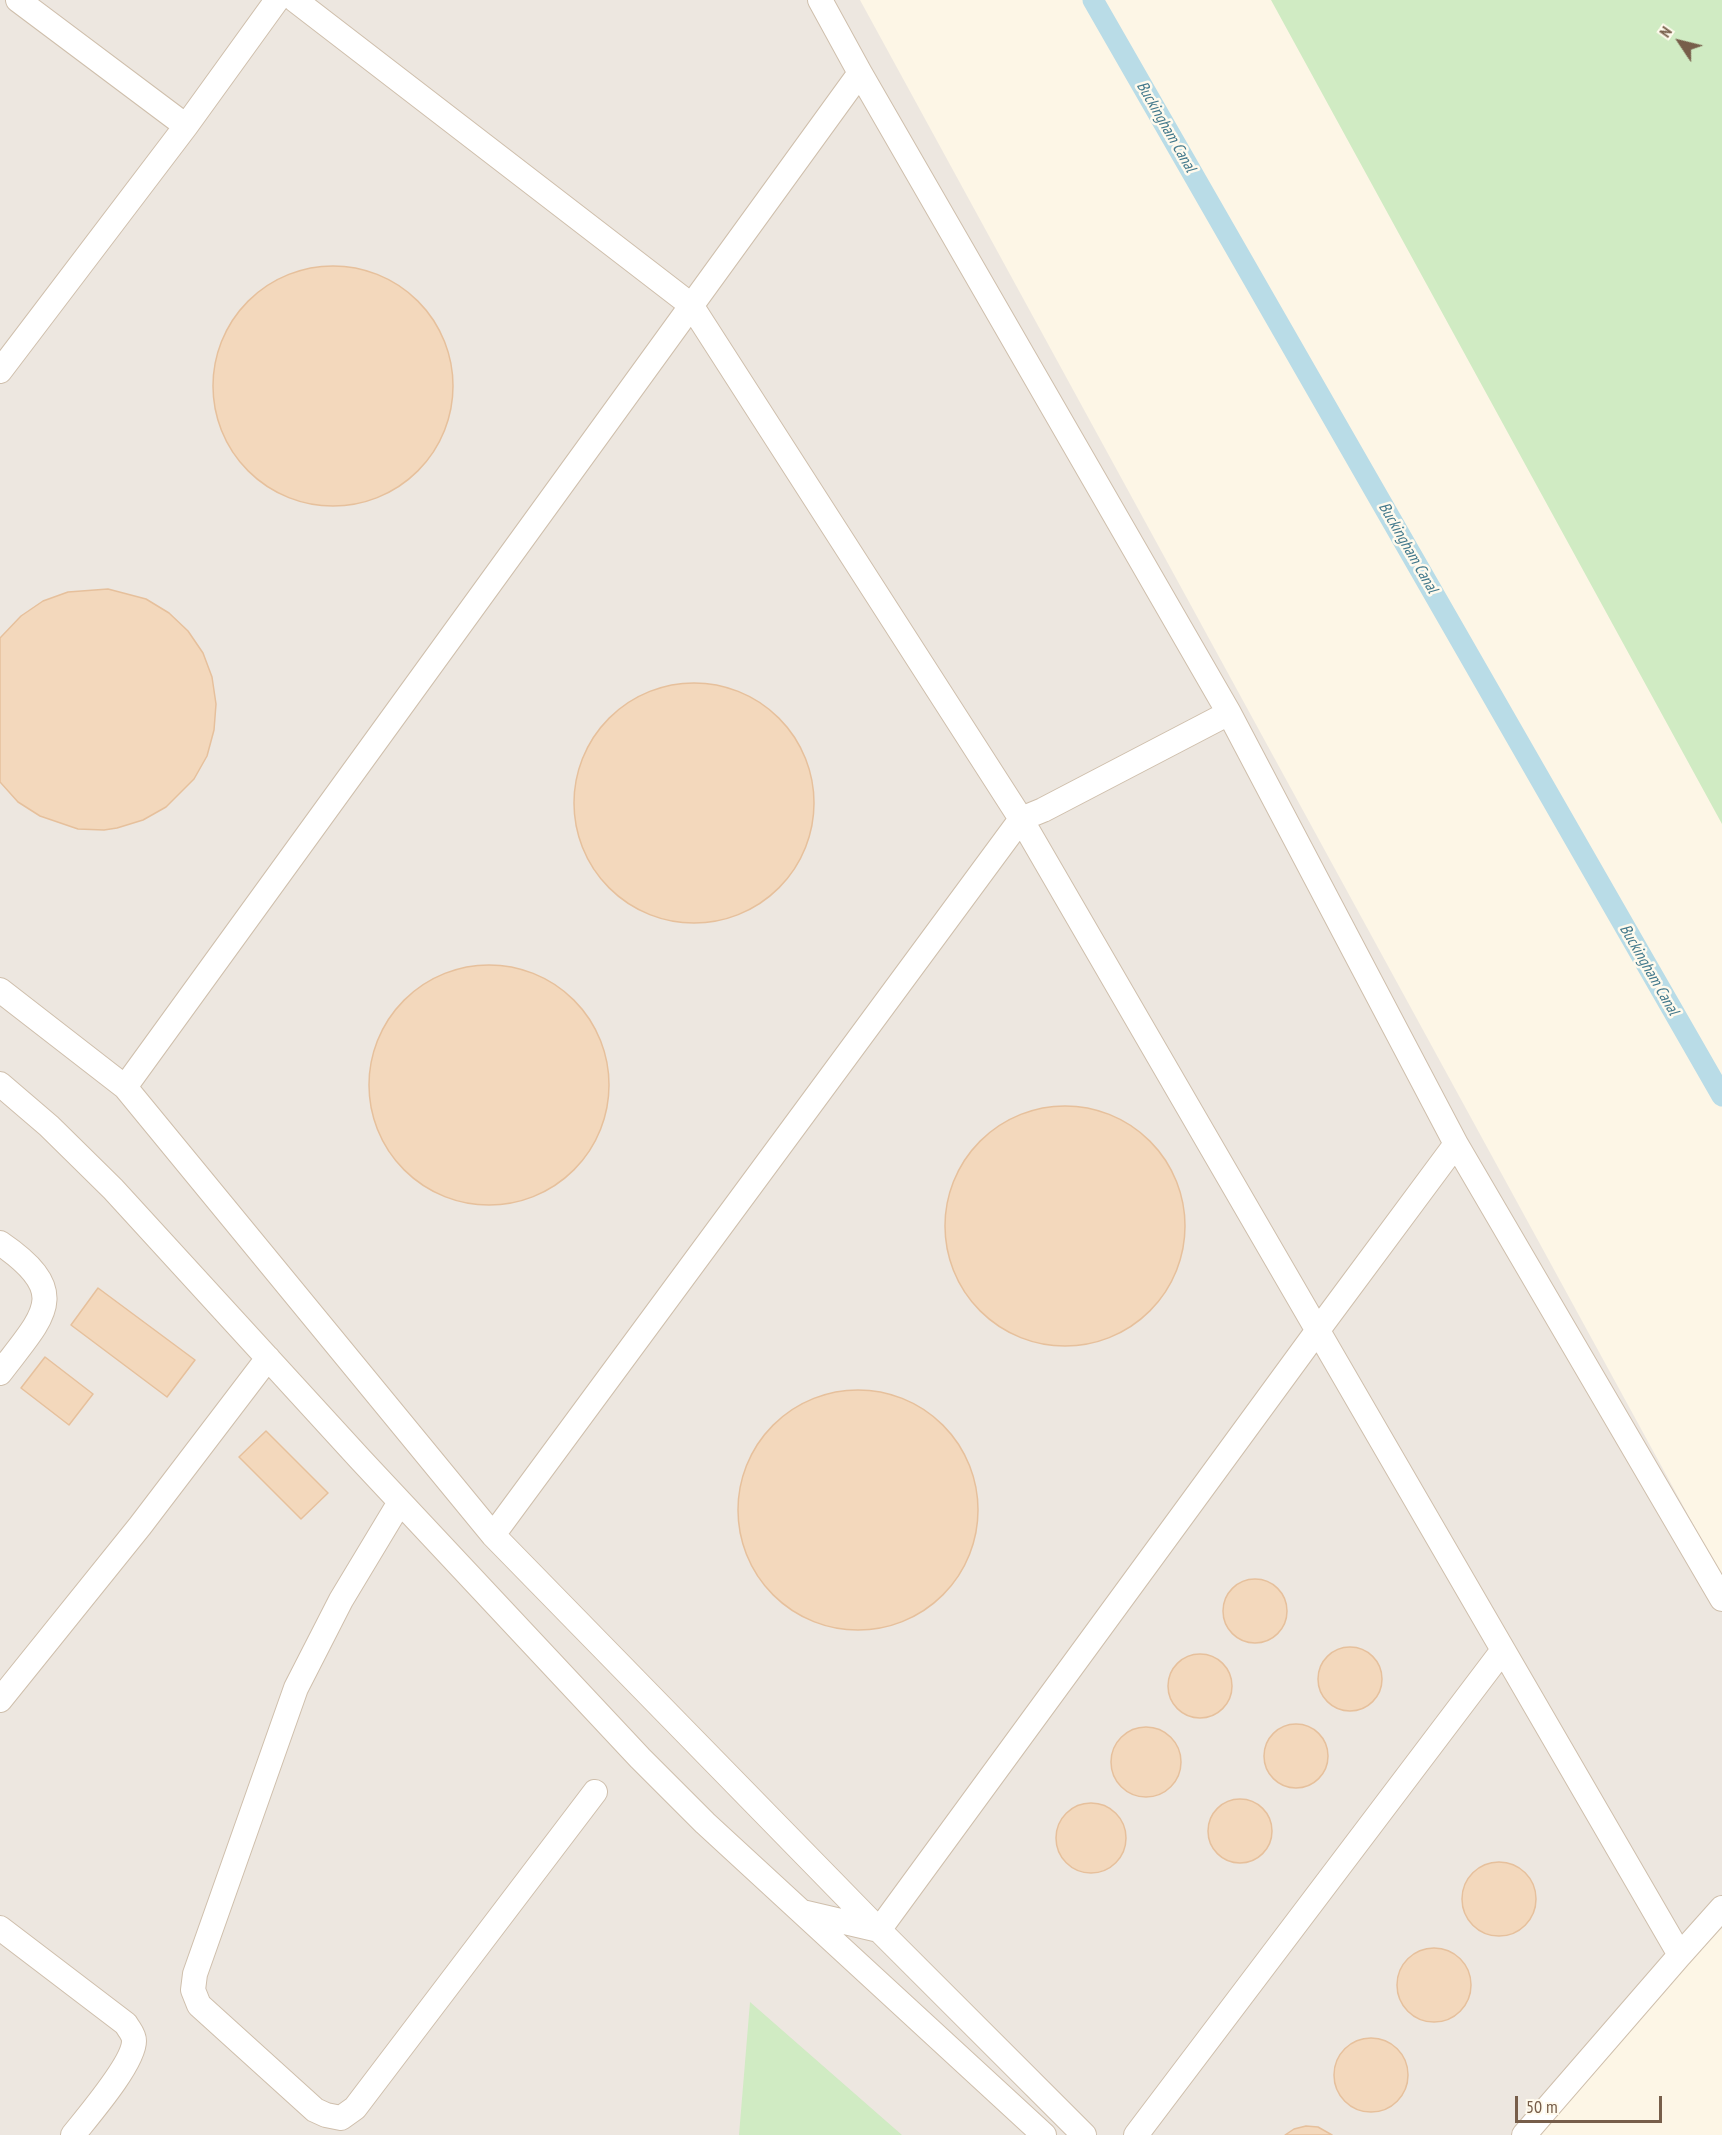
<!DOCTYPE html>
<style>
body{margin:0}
#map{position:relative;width:1722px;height:2135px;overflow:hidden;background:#fdf6e6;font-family:"PT Sans Narrow",sans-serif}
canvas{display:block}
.north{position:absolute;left:1650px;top:12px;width:60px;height:60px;-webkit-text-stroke:4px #fffaed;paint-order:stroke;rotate:305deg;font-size:16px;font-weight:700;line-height:24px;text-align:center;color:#775e4a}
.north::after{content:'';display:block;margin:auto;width:21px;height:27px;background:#775e4a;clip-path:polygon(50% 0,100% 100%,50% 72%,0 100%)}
.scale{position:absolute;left:1515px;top:2096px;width:147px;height:27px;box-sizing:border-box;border:3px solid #775e4a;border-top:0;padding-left:8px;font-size:18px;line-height:21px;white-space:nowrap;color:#775e4a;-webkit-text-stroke:4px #fffaed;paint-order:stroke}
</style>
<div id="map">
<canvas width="1722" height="2135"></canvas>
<div class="north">N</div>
<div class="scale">50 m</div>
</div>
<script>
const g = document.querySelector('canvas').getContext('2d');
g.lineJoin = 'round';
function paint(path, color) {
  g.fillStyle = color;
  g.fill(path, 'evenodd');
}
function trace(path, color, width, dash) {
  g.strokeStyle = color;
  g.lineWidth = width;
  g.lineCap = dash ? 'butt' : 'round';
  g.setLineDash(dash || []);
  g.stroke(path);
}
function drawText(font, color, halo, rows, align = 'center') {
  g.font = font + ' "PT Sans Narrow",sans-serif';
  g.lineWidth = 5;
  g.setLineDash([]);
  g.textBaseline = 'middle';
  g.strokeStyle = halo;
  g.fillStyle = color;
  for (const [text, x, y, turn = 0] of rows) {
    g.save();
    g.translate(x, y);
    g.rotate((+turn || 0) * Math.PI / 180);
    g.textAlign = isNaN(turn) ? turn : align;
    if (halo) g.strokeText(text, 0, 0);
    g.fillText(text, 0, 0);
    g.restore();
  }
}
paint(new Path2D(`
 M0,0h860l862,1577v351l-194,207h-1528z`), '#ede7e0');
paint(new Path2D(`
 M1271,0h451v824z
 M750,2002l152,133h-163z`), '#d0ebc3');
trace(new Path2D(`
 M1093,0l629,1096`), '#b9dce7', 21);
const building = new Path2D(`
 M213 386a120 120 0 1 1 240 0a120 120 0 1 1-240 0Z
 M108,589l38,10 23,14 19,18 15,22 9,24 4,27 -2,26 -7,26 -13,23 -28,28 -23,13 -26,8 -13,2 -26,-1 -38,-13 -22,-14 -18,-20v-144l21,-22 22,-15 25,-9z
 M574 803a120 120 0 1 1 240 0a120 120 0 1 1-240 0Z
 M369 1085a120 120 0 1 1 240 0a120 120 0 1 1-240 0Z
 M945 1226a120 120 0 1 1 240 0a120 120 0 1 1-240 0Z
 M98,1288l97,72 -28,37 -96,-72z
 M45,1357l48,37 -24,31 -48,-37z
 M738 1510a120 120 0 1 1 240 0a120 120 0 1 1-240 0Z
 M266,1431l62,62 -27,26 -62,-62z
 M1223 1611a32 32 0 1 1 64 0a32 32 0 1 1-64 0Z
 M1318 1679a32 32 0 1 1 64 0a32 32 0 1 1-64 0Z
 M1168 1686a32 32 0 1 1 64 0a32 32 0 1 1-64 0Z
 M1264 1756a32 32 0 1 1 64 0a32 32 0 1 1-64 0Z
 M1111 1762a35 35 0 1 1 70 0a35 35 0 1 1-70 0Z
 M1208 1831a32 32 0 1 1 64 0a32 32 0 1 1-64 0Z
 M1056 1838a35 35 0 1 1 70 0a35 35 0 1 1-70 0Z
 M1462 1899a37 37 0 1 1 74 0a37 37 0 1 1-74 0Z
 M1397 1985a37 37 0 1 1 74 0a37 37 0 1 1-74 0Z
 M1334 2075a37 37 0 1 1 74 0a37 37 0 1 1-74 0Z
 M1306,2126l12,1 14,8h-47l9,-6z`);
paint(building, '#f3d8bc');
trace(building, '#e6c09c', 1.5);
const minor = new Path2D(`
 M18,0l168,126
 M295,0l396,305 330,514 659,1136 -156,180
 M0,371l186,-245 91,-126
 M0,990l125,97 368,448 386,395 205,205
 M0,1084l49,42 64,63 248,271 279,298 65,65 339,312
 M125,1087l735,-1014
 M1456,1144l266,455
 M0,1243c73,50 44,72 0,130
 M400,1502l-59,98 -45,88 -101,286 -2,16 6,15 116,105 11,5 15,3 14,-10 240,-316
 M493,1535l528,-716 22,-9 186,-97
 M0,1700l140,-174 128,-168
 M802,1912l77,18 439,-600 138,-186 -227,-431 -369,-640 -40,-73
 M0,1928l126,96c3,6 8,10 8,17 0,22 -46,75 -61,94
 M1680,1955l42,-47
 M1136,2135l367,-485`);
trace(minor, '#cfbfac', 26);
trace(minor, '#fff', 24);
drawText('italic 16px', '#42788b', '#fffaed', [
 ["Buckingham Canal",1166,127,60],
 ["Buckingham Canal",1408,548,60],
 ["Buckingham Canal",1649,970,60]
]);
</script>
